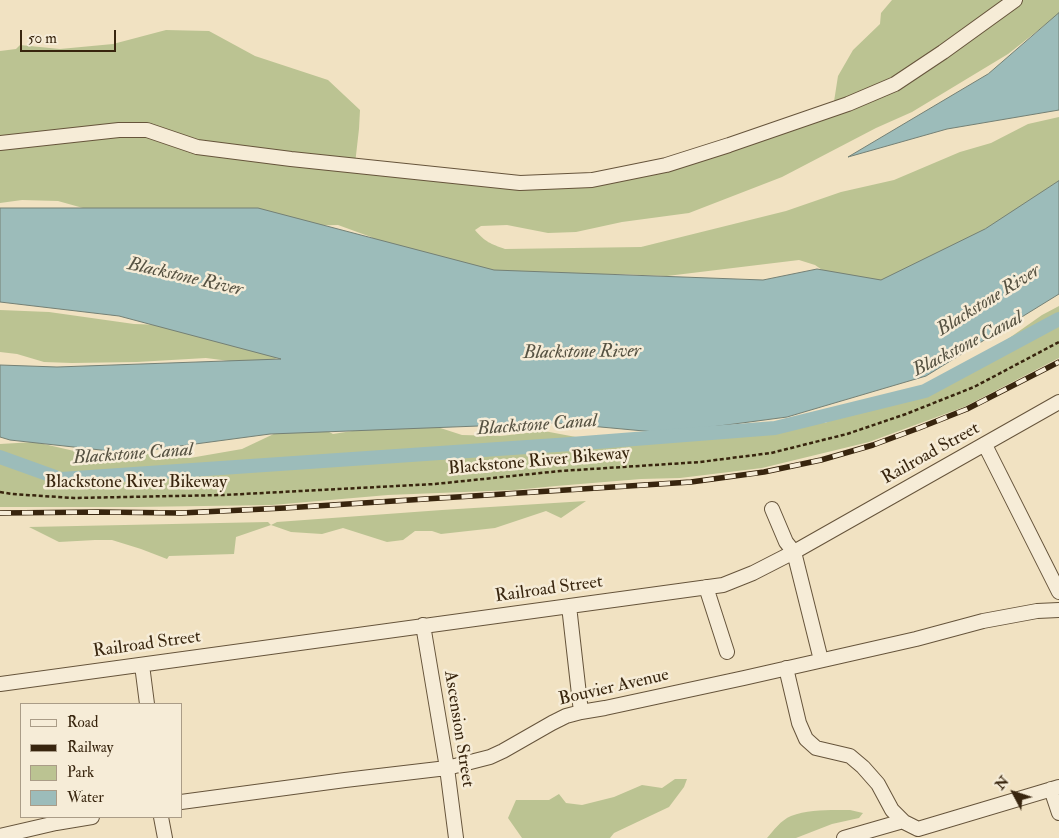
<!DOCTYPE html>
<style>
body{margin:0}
#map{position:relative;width:1059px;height:838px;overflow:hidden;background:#f1e2c2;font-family:"IM FELL Double Pica",serif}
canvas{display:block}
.legend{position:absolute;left:20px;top:703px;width:162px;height:115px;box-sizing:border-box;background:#f6ecd7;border:1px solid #aa9c87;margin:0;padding:6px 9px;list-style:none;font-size:15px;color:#38250e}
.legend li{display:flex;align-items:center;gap:10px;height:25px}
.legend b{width:25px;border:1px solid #aa9c87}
.north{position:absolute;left:989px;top:768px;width:50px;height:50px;-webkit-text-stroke:4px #f6ecd7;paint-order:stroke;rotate:310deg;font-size:14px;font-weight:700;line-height:20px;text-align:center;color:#38250e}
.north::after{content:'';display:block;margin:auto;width:18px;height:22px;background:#38250e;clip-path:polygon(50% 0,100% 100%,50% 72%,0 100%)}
.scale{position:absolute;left:20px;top:30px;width:96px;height:22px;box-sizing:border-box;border:2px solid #38250e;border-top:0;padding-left:6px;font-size:15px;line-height:18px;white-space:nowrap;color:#38250e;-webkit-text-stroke:4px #f6ecd7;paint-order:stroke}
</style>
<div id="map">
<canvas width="1059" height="838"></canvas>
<ul class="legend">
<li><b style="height:6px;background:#f6ecd7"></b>Road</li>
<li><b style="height:6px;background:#38250e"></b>Railway</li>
<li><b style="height:14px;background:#bbc392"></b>Park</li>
<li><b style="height:14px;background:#9cbcba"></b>Water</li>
</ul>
<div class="north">N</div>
<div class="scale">50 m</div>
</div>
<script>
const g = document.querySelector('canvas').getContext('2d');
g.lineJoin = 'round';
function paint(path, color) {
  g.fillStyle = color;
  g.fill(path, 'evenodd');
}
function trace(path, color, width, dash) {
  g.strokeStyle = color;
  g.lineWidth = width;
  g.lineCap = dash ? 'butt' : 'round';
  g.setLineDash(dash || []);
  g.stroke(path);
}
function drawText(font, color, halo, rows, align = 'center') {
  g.font = font + ' "IM FELL Double Pica",serif';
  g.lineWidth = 5;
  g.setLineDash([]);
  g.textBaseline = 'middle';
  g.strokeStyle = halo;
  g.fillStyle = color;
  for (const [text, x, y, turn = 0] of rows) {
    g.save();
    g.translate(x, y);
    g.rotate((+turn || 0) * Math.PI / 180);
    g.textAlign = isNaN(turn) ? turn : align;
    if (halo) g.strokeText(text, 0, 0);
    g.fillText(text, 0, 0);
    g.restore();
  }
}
paint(new Path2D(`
 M892,0h167v14l-51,40 -96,58 -36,16 -94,49 -93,36 -67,9 -46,10 -28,1 -41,-8 -26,1 -6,4c10,12 16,14 30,19l136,-2 145,-36 55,-19 53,-12 66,-28 31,-9 37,-19 31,-7v72l-19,21 -180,86 -45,-31 -16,-5 -132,16 -49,-2 -83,5 -131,-16 -33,-26 -33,-12 -44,1 -211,-18 -25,-7 -36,-1 -22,3v-152l16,-2 4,-4 40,4 53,-5 53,-14 43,1 46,25 73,24 32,30 -1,19 -4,35 102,13 146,1 230,-70 5,-32 15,-26 27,-26 1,-11z
 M1059,306v52l-95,49 -95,35 -107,26 -82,10 -39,1 -85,7 -42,4 -126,5 -116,10 -136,2h-136v-63l35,-2 61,14 52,-2 42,4 52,-9 57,-27 13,1 21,11 51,-8 41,-3 37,12 39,1 43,-5 64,12h57l62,-7 53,-13h45l23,-10 54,-11 66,-35 74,-52z
 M0,310l49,2 85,12 56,2 92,29 -7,4 -22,5 -47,-6 -69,4 -65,1 -28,-1 -27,-8 -17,-2z
 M586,501l-25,17 -15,-7 -51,17 -54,6 -9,-3h-17l-12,9 -16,2 -44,-14 -21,6 -31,-2 -20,-7 -35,12 -2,17 -65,2 -2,3 -26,-10 -29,-9h-17l-36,2 -30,-15 239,-5 3,3 6,-3 165,-12z
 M675,779h12l-3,8 -15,20 -55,26 -4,5h-88l-14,-20 8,-18h33l10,-6 7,9 16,2 32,-8 28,-12 20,3z
 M850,810l13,3 -4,5 -27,6 -36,14h-29c6,-7 14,-18 24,-22 18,-7 40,-6 59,-6z`), '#bbc392');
const water = new Path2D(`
 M1059,13v97l-112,19 -99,28 140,-83z
 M1059,181v113l-133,82 -139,41 -121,16 -109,-10 -287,11 -142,19 -118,-13 -10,-3v-72l57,2 224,-8 -162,-43 -119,-14v-94h258l236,62 269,10 54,-11 64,11 104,-51z`);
paint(water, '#9cbcba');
trace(water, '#748075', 1);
trace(new Path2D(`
 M0,457l61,22 510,-35 204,-16 150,-37 134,-72`), '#9cbcba', 14);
const minor = new Path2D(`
 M0,143l119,-13h28l50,17 94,12 229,24 72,-3 74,-15 63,-20 119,-41 47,-20 48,-32 72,-52
 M985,445l74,147
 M772,509l14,33 8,10 27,108
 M706,587l21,65
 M569,606l12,106
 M423,625l24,143 9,70
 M142,665l5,39
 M786,668l13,55 7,16 10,9 34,8 13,11 15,17 14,26 12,12 14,7 141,-42
 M0,684l723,-99 30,-12 41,-21 265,-150
 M1051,789l8,24
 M181,802l164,-22 102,-12 43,-11 13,-6 49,-28 14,-7 15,-4 24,-4 139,-30 172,-39 67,-18 54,-10 22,-1
 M161,817l4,21
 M0,836l56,-13 36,-6
 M844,838l59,-17`);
trace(minor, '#66543b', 16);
trace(new Path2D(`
 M0,492l12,2 62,4 150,-3 211,-11 125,-13 140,-9 71,-9 76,-19 59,-20 68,-27 85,-45`), '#38250e', 2.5, [4, 2.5]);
trace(minor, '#f6ecd7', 14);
const rail = new Path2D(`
 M0,513l99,-1 82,1 104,-5 406,-26 73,-10 57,-12 52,-15 46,-17 48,-19 92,-47`);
trace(rail, '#38250e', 5.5);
trace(rail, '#f6ecd7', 4, [11]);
drawText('18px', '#38250e', '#f6ecd7', [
 ["Railroad Street",931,454,-29],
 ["Blackstone River Bikeway",539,462,-5],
 ["Blackstone River Bikeway",136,483],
 ["Railroad Street",549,590,-8],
 ["Railroad Street",147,645,-8],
 ["Bouvier Avenue",614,688,-13],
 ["Ascension Street",458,729,81]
]);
drawText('italic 19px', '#565242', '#f6ecd7', [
 ["Blackstone River",185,278,13],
 ["Blackstone River",989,301,-32],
 ["Blackstone Canal",968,345,-27],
 ["Blackstone River",582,353,-1],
 ["Blackstone Canal",537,426,-4],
 ["Blackstone Canal",133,455,-4]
]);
</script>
